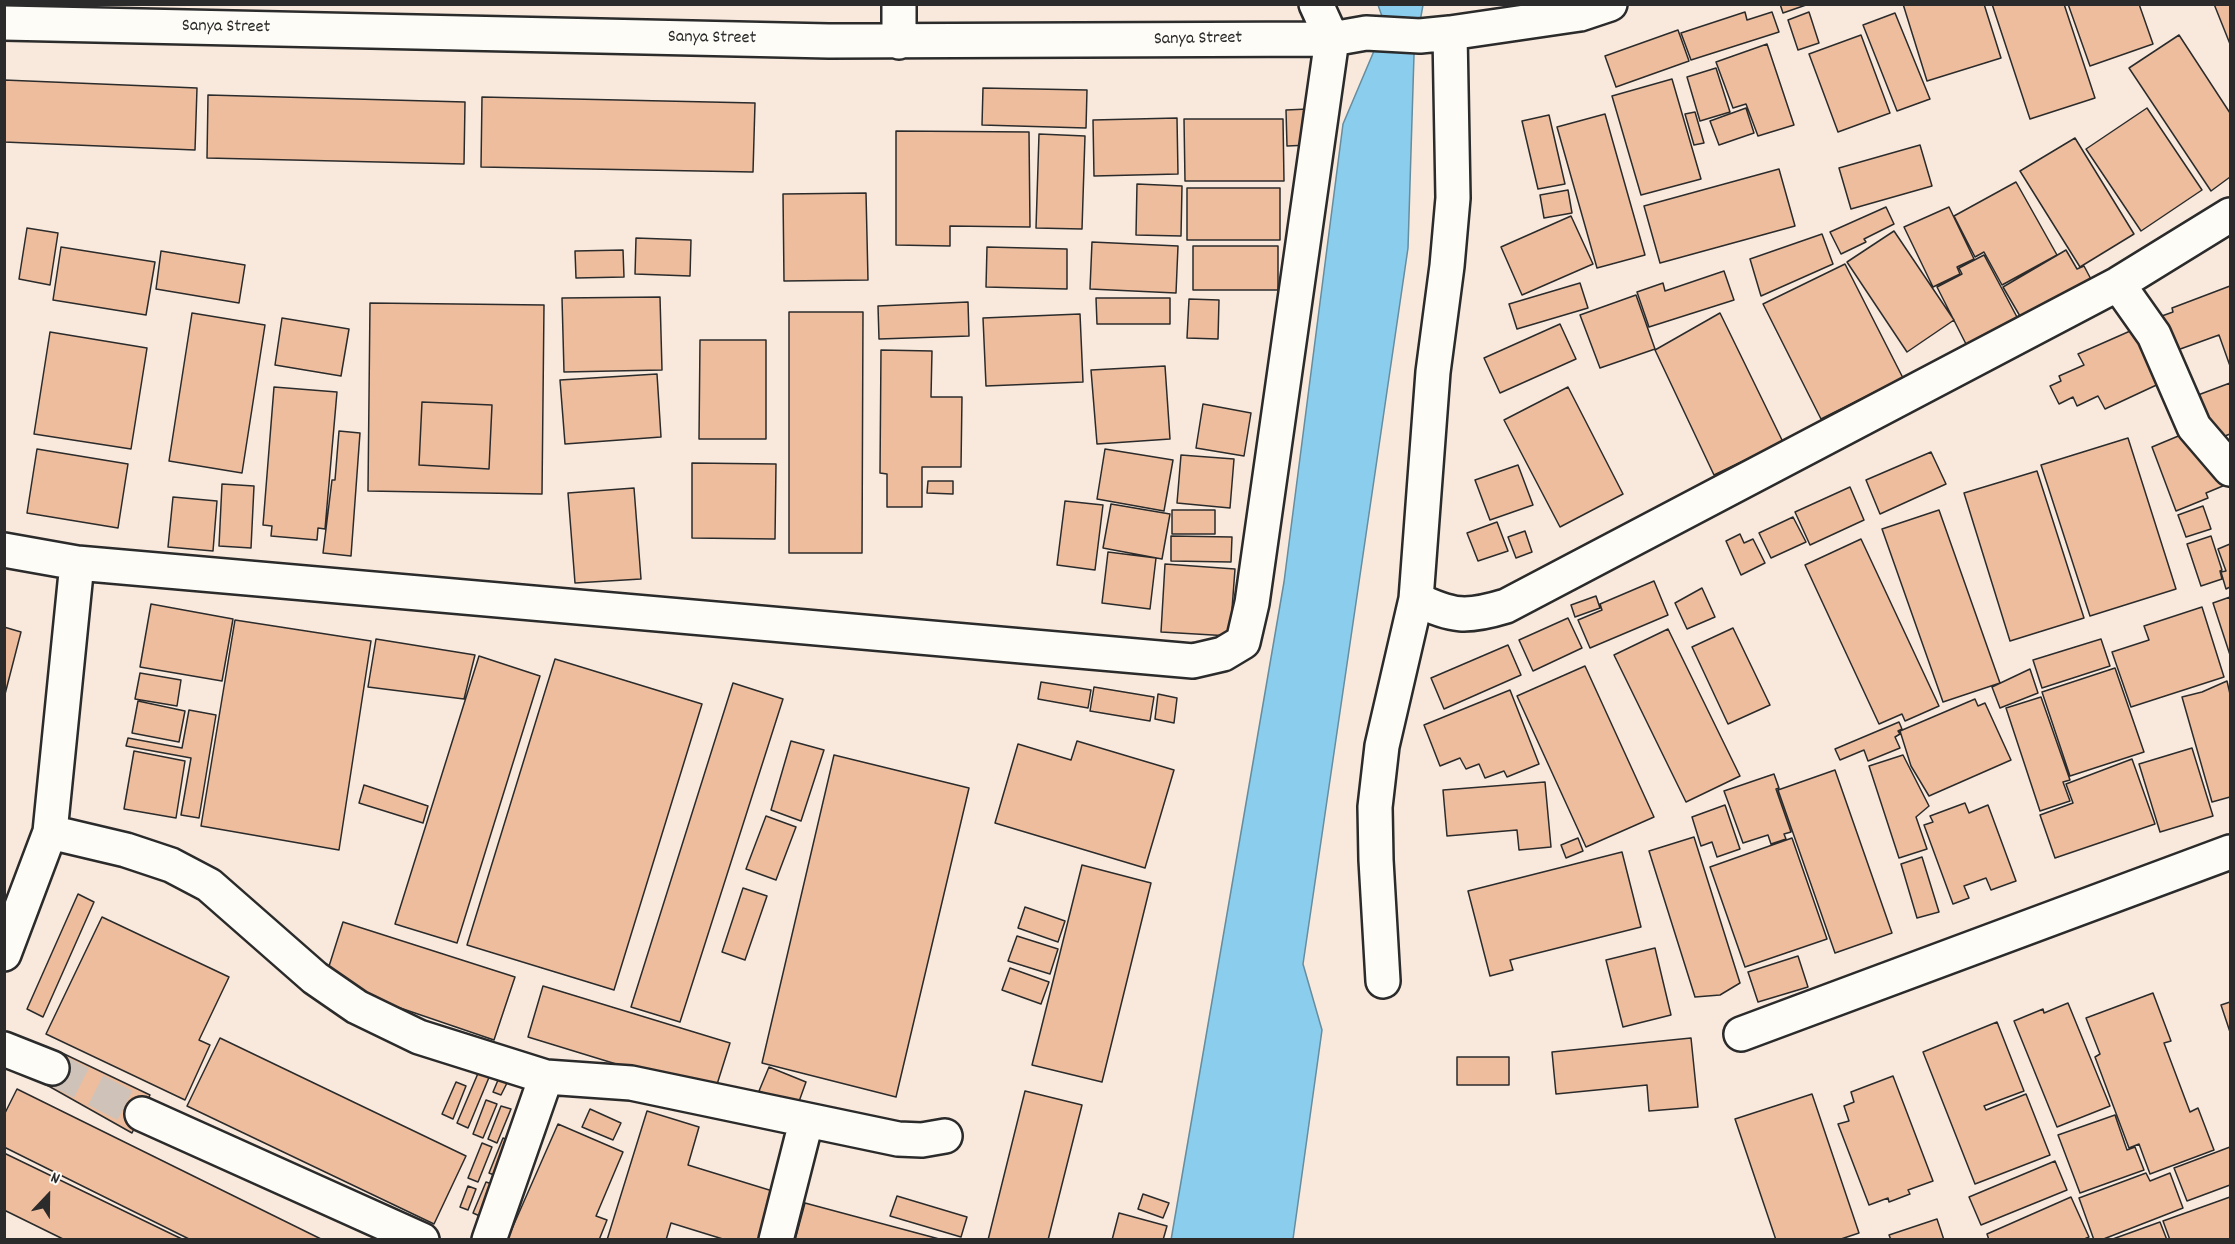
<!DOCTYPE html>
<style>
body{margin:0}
#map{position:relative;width:2235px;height:1244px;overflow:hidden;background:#f8e9dc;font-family:Dekko,sans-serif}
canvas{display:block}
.frame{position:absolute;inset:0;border:6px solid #2b2b2b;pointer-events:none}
.north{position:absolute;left:18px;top:1166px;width:60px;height:60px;-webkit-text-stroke:4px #fdfcf7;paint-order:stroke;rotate:22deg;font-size:16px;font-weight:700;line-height:24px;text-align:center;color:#2b2b2b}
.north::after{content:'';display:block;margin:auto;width:21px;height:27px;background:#2b2b2b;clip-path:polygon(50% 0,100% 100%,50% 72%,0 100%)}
</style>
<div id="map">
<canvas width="2235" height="1244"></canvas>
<div class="frame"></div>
<div class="north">N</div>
</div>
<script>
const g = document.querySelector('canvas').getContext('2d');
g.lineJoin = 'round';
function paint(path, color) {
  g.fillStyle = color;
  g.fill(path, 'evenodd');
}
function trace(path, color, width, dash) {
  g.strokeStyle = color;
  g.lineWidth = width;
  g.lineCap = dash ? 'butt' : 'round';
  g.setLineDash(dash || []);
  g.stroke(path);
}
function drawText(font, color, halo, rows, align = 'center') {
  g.font = font + ' Dekko,sans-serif';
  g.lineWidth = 5;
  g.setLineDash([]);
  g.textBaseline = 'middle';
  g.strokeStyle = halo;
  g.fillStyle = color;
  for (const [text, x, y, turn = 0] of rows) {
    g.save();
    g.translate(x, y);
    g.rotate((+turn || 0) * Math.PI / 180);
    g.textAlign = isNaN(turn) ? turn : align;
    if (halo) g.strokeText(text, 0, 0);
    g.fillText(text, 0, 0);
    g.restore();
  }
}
const water = new Path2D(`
 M1378,5h45l-9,50 -6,193 -105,716 19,66 -29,209 -122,1 113,-658 59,-458 42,-99z`);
paint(water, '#8bcdec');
trace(water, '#658c9f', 1.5);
const building = new Path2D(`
 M1780,4h26v1l-23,8z
 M1903,4h81l17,54 -74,23z
 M1992,4h72l31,94 -65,21z
 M2068,4h71l14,40 -63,22z
 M2214,4h16v40z
 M1745,12l2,8 25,-8 7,20 -88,28 -10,-27z
 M1809,12l10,31 -21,7 -10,-30z
 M1895,13l35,86 -33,12 -34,-86z
 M1678,30l11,31 -73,26 -11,-31z
 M1861,35l29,78 -52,19 -29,-78z
 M2179,35l51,78v64l-19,14 -82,-123z
 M1767,44l27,81 -36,11 -12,-32 -13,4 -17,-46z
 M1716,68l14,44 -30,9 -13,-44z
 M1672,79l29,100 -60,16 -29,-99z
 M4,80l193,8 -2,62 -191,-8z
 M983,88l104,2 -1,38 -104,-3z
 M208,95l257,7 -1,62 -257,-6z
 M482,97l273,6 -2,69 -272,-5z
 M1746,108l8,25 -35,12 -9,-24z
 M2147,108l55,82 -61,41 -55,-82z
 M1308,109l2,36 -23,1 -1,-36z
 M1695,112l9,31 -10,2 -9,-31z
 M1605,114l40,141 -48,13 -40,-141z
 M1549,115l16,69 -27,5 -16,-68z
 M1177,118l1,56 -84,2 -1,-56z
 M1184,119h99l1,62h-99z
 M896,131l133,1 1,95 -80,-1v20l-54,-1z
 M1039,134l46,2 -3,93 -46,-1z
 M2075,138l59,96 -54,33 -60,-96z
 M1920,145l12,41 -81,23 -12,-41z
 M1779,169l16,57 -135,37 -16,-57z
 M2016,182l41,73 -55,30 -18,-33 -9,5 -21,-41z
 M1137,184l45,2 -1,50 -45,-1z
 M1187,188h93v52h-93z
 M1568,190l4,23 -28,5 -4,-23z
 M866,193l2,87 -84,1 -1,-87z
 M1886,207l8,17 -30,15 2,3 -25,12 -11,-22z
 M1949,207l25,52 -17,8 3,7 -27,13 -29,-60z
 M1571,216l22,48 -71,31 -21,-48z
 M27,228l31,5 -8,52 -31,-6z
 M1894,231l60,89 -47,32 -60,-90z
 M1822,234l11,30 -72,32 -11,-37z
 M636,238l55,2 -1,36 -55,-2z
 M1092,242l86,4 -2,47 -86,-4z
 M1193,246h85v44h-85z
 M61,247l94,15 -9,53 -93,-15z
 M987,247l80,2v40l-81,-2z
 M623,250l1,27 -48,1 -1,-27z
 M2066,250l11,19 7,-3 9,17 -69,40 -21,-36z
 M161,251l84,14 -6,38 -83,-14z
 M1984,255l34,64 -51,27 -30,-59 25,-13 -3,-6z
 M1845,264l58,114 -82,41 -58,-115z
 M1724,271l10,29 -85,27 -12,-35 26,-9 2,8z
 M1580,283l8,25 -71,21 -8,-25z
 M2230,286v80l-11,-31 -47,17 -13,-35 14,-5 -1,-4z
 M1636,295l19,54 -55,19 -20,-53z
 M660,297l2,73 -98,2 -2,-74z
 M1096,298h74v26h-73z
 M1189,299l30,1 -1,39 -31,-1z
 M968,302l1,34 -90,3 -1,-33z
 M370,303l174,2 -2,189 -174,-3zM422,402l70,3 -3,64 -70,-4z
 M789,312h74l-1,241h-73z
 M192,313l73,12 -23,148 -73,-12z
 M1720,313l63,129 -69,33 -59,-125z
 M1080,314l3,68 -97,4 -3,-68z
 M282,318l67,11 -8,47 -66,-11z
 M1560,324l16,35 -76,34 -16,-35z
 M2137,328l26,54 -58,27 -7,-13 -21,10 -4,-9 -14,7 -9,-18 11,-5 -2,-5 25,-11 -6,-11z
 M50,332l97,16 -16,101 -97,-15z
 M700,340h66v99h-67z
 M881,350l51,1 -1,46h31l-1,70h-39v40h-35v-33l-7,-1z
 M1165,366l5,73 -73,5 -6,-74z
 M657,374l4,63 -96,7 -5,-64z
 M2230,383v51l-15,6 -17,-45z
 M274,387l63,5 -12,137 -7,-1 -1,12 -46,-4 1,-10 -9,-1z
 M1568,387l55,107 -63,33 -56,-107z
 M422,402l70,3 -3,64 -70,-4z
 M1203,404l48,9 -7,43 -48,-8z
 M339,431l21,2 -9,123 -28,-3 9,-73h3z
 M2188,432l42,51 -24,10 2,5 -32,13 -24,-64z
 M2128,438l48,151 -86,27 -49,-151z
 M37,449l91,15 -10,64 -91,-15z
 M1105,449l68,11 -9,51 -67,-12z
 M1931,452l15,32 -66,30 -14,-34z
 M1181,455l53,4 -4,49 -53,-5z
 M692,463l84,1 -1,75 -83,-1z
 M1518,465l15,40 -43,15 -15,-40z
 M2037,471l47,147 -74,23 -46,-148z
 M928,481h25v13l-26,-1z
 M222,484l32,2 -3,62 -32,-2z
 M1850,487l14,33 -54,25 -15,-33z
 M634,488l7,91 -66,4 -7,-90z
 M173,497l44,4 -4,50 -45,-4z
 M1065,501l38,4 -8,65 -38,-5z
 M1111,504l59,10 -8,45 -59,-11z
 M2203,506l8,23 -25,8 -8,-22z
 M1172,510h43v24h-43z
 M1939,510l61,173 -57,19 -61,-173z
 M1793,517l13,25 -35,16 -12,-25z
 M1497,522l11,29 -30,10 -11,-28z
 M1525,531l7,21 -16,6 -8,-21z
 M1740,534l4,9 9,-4 12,24 -24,12 -15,-34z
 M1171,536l61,1 -1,25 -60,-1z
 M2211,536l11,34 -2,1 2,8 -21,7 -14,-42z
 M1861,539l78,167 -34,15 -3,-7 -23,10 -74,-159z
 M2230,544v43l-4,2 -5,-17 5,-1 -8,-22z
 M1108,552l48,6 -6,51 -48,-6z
 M1165,564l70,5 -5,67 -69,-4z
 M1654,581l14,34 -78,33 -12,-28 24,-10 -2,-6z
 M1702,588l13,29 -28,12 -12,-26z
 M1596,596l4,12 -25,9 -4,-12z
 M2230,597v58l-17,-52z
 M151,604l82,15 -11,62 -82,-14z
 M2202,607l22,70 -93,30 -19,-55 37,-12 -5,-14z
 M1568,618l14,30 -49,23 -14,-31z
 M235,620l136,21 -32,209 -138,-24z
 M4,627l17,5 -17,66z
 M1733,628l37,77 -42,19 -36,-77z
 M1668,629l72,147 -54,26 -72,-147z
 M376,639l99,16 -11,44 -96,-12z
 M2101,639l9,27 -68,22 -9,-28z
 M1508,645l13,30 -77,34 -13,-31z
 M479,656l61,20 -83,267 -62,-19z
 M555,659l147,45 -88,286 -147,-45z
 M1585,666l69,151 -68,30 -69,-151z
 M2115,668l29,84 -74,24 -28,-84z
 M2030,669l8,24 -38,15 -8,-21z
 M140,673l41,7 -4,26 -42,-7z
 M2227,681l3,13v103l-18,5 -30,-105 20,-5z
 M1041,682l50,8 -3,18 -50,-9z
 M733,683l50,16 -103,323 -49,-15z
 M1094,687l60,10 -4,24 -60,-10z
 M1510,690l29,74 -32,13 -3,-6 -19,7 -6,-14 -13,5 -6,-11 -20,8 -16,-41z
 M1158,694l19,4 -3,25 -19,-4z
 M2041,697l29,83 -7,2 7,19 -30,10 -34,-103z
 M1975,699l3,7 7,-3 26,57 -82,36 -18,-30 -11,-35z
 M138,701l47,10 -6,31 -47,-9z
 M189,710l27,5 -17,103 -18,-3 10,-57 -65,-12 2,-8 54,10z
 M1899,722l3,7 -4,2 2,3 -5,3 5,11 -32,13 -4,-11 -24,10 -5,-11z
 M791,741l33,9 -23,71 -30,-11z
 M1077,741l97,29 -29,98 -150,-45 23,-79 53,16z
 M2192,748l21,68 -53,16 -21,-68z
 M134,751l51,10 -9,57 -52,-9z
 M834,755l135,33 -73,309 -134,-34z
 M1903,755l26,51 -13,11 11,32 -28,9 -30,-92z
 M2132,759l23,65 -100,34 -15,-43 33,-12 -7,-19z
 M1835,770l57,163 -57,20 -57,-163z
 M1774,774l5,14 -3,1 15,43 -7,2 2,5 -15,5 -3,-9 -25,8 -19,-52z
 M1545,782l6,65 -32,3 -2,-20 -70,6 -4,-46z
 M364,785l64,21 -5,17 -64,-20z
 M1965,803l4,10 19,-8 28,76 -25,9 -5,-12 -22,8 5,12 -16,6 -29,-79 9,-3 -3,-6z
 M1725,805l15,44 -23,8 -5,-15 -11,4 -9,-29z
 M766,816l30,11 -20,53 -30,-11z
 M1694,837l46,146 -20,12 -25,2 -46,-146z
 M1578,838l5,13 -17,7 -5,-13z
 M1792,838l35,101 -82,28 -35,-100z
 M1622,852l19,75 -131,33 3,10 -23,6 -22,-85z
 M1922,857l17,55 -22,6 -16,-54z
 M1082,865l69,18 -49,199 -70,-17z
 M743,888l24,8 -22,64 -23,-8z
 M78,894l16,8 -51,115 -16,-8z
 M1025,907l40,14 -7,21 -40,-14z
 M102,917l127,60 -30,63 11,5 -25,55 -139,-66z
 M343,922l172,55 -21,63 -170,-58z
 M1017,936l41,13 -8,25 -42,-13z
 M1655,948l16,67 -48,12 -17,-67z
 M1798,956l10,31 -50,15 -10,-30z
 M1010,968l39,14 -8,22 -39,-14z
 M543,986l187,57 -16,51 -186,-57z
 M2153,993l18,48 -7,2 26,69 8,-4 16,42 -64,24 -11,-30 -10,4 -34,-91 5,-3 -14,-36z
 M2230,1002v30l-9,-27z
 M2068,1003l42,103 -53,21 -43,-106 29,-12 1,4z
 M1997,1022l27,69 -40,15 2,4 40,-16 24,61 -75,29 -52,-132z
 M220,1038l246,118 -32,68 -247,-118z
 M1691,1038l7,69 -49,4 -2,-26 -91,9 -4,-42z
 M60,1052l90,43 -18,38 -87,-49z
 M1457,1057h52v28h-52z
 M769,1067l37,15 -9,25 -38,-16z
 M479,1071l11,4 -22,53 -11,-5z
 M501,1073l9,4 -9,18 -8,-3z
 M1893,1076l40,105 -25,9 2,4 -21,8 -1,-4 -19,7 -31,-81 11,-3 -5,-15 10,-4 -3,-10z
 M456,1082l10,4 -13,33 -11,-5z
 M17,1089l306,151h-132l-187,-93v-32z
 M1025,1091l57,14 -34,135h-60z
 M1812,1094l47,139 -21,7h-62l-41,-121z
 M486,1100l11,4 -14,34 -10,-4z
 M501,1106l10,3 -14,34 -9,-4z
 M590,1109l31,14 -8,17 -31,-13z
 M647,1111l52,16 -11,38 91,28 -14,47h-39l-55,-17 -5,17h-59z
 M2115,1115l12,35 8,-3 9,23 -64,23 -22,-58z
 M558,1124l65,28 -27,64 11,4 -8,20h-92z
 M503,1138l10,4 -14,35 -10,-4z
 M482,1143l10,4 -14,35 -10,-4z
 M2230,1147v38l-43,16 -13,-33z
 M4,1153l180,87h-119l-61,-30z
 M2055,1161l12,29 -86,35 -12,-28z
 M2146,1173l4,8 20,-8 13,35 -82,32h-7l-15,-42z
 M486,1182l9,3 -13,32 -9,-4z
 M468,1186l8,3 -8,21 -8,-3z
 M1143,1194l26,9 -6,15 -25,-9z
 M897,1196l70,21 -6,20 -71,-21z
 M2071,1197l18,40 -7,3h-93l-2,-6z
 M2230,1197v43h-60l-7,-19z
 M805,1203l138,37h-148z
 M1119,1213l48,13 -4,14h-51z
 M1937,1219l7,21h-53l-2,-5z
 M2160,1222l7,18h-57z`);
paint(building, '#edbd9e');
trace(building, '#2b2b2b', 1.5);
trace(new Path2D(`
 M52,1068l90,46`), '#cfc3b9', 33, [33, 16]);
const minor = new Path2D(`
 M4,23l825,18 503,-2 34,-6 54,3 30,-3 130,-19 30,-10
 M899,42v-38
 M2118,284l36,51 40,92 36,42
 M4,550l73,13 1116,98 30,-7 20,-12 9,-39 80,-564 -16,-35
 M1416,599c36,18 51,19 90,7l612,-322 112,-69
 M50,832l76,18 45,15 38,20 106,93 42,29 62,30 127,40 85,6 267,56 24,1 23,-4
 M4,954l46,-122 27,-269
 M1383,981l-7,-121 -1,-53 7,-61 34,-147 17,-227 14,-106 6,-68 -3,-165
 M1741,1034l489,-182
 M4,1049l48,19
 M142,1114l280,126
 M489,1240l57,-163
 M776,1240l30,-118`);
trace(minor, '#2b2b2b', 38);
trace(minor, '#fdfcf7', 33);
drawText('18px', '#2b2b2b', '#fdfcf7', [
 ["Sanya Street",226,28,1],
 ["Sanya Street",712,39,1],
 ["Sanya Street",1198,40,-1]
]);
</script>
